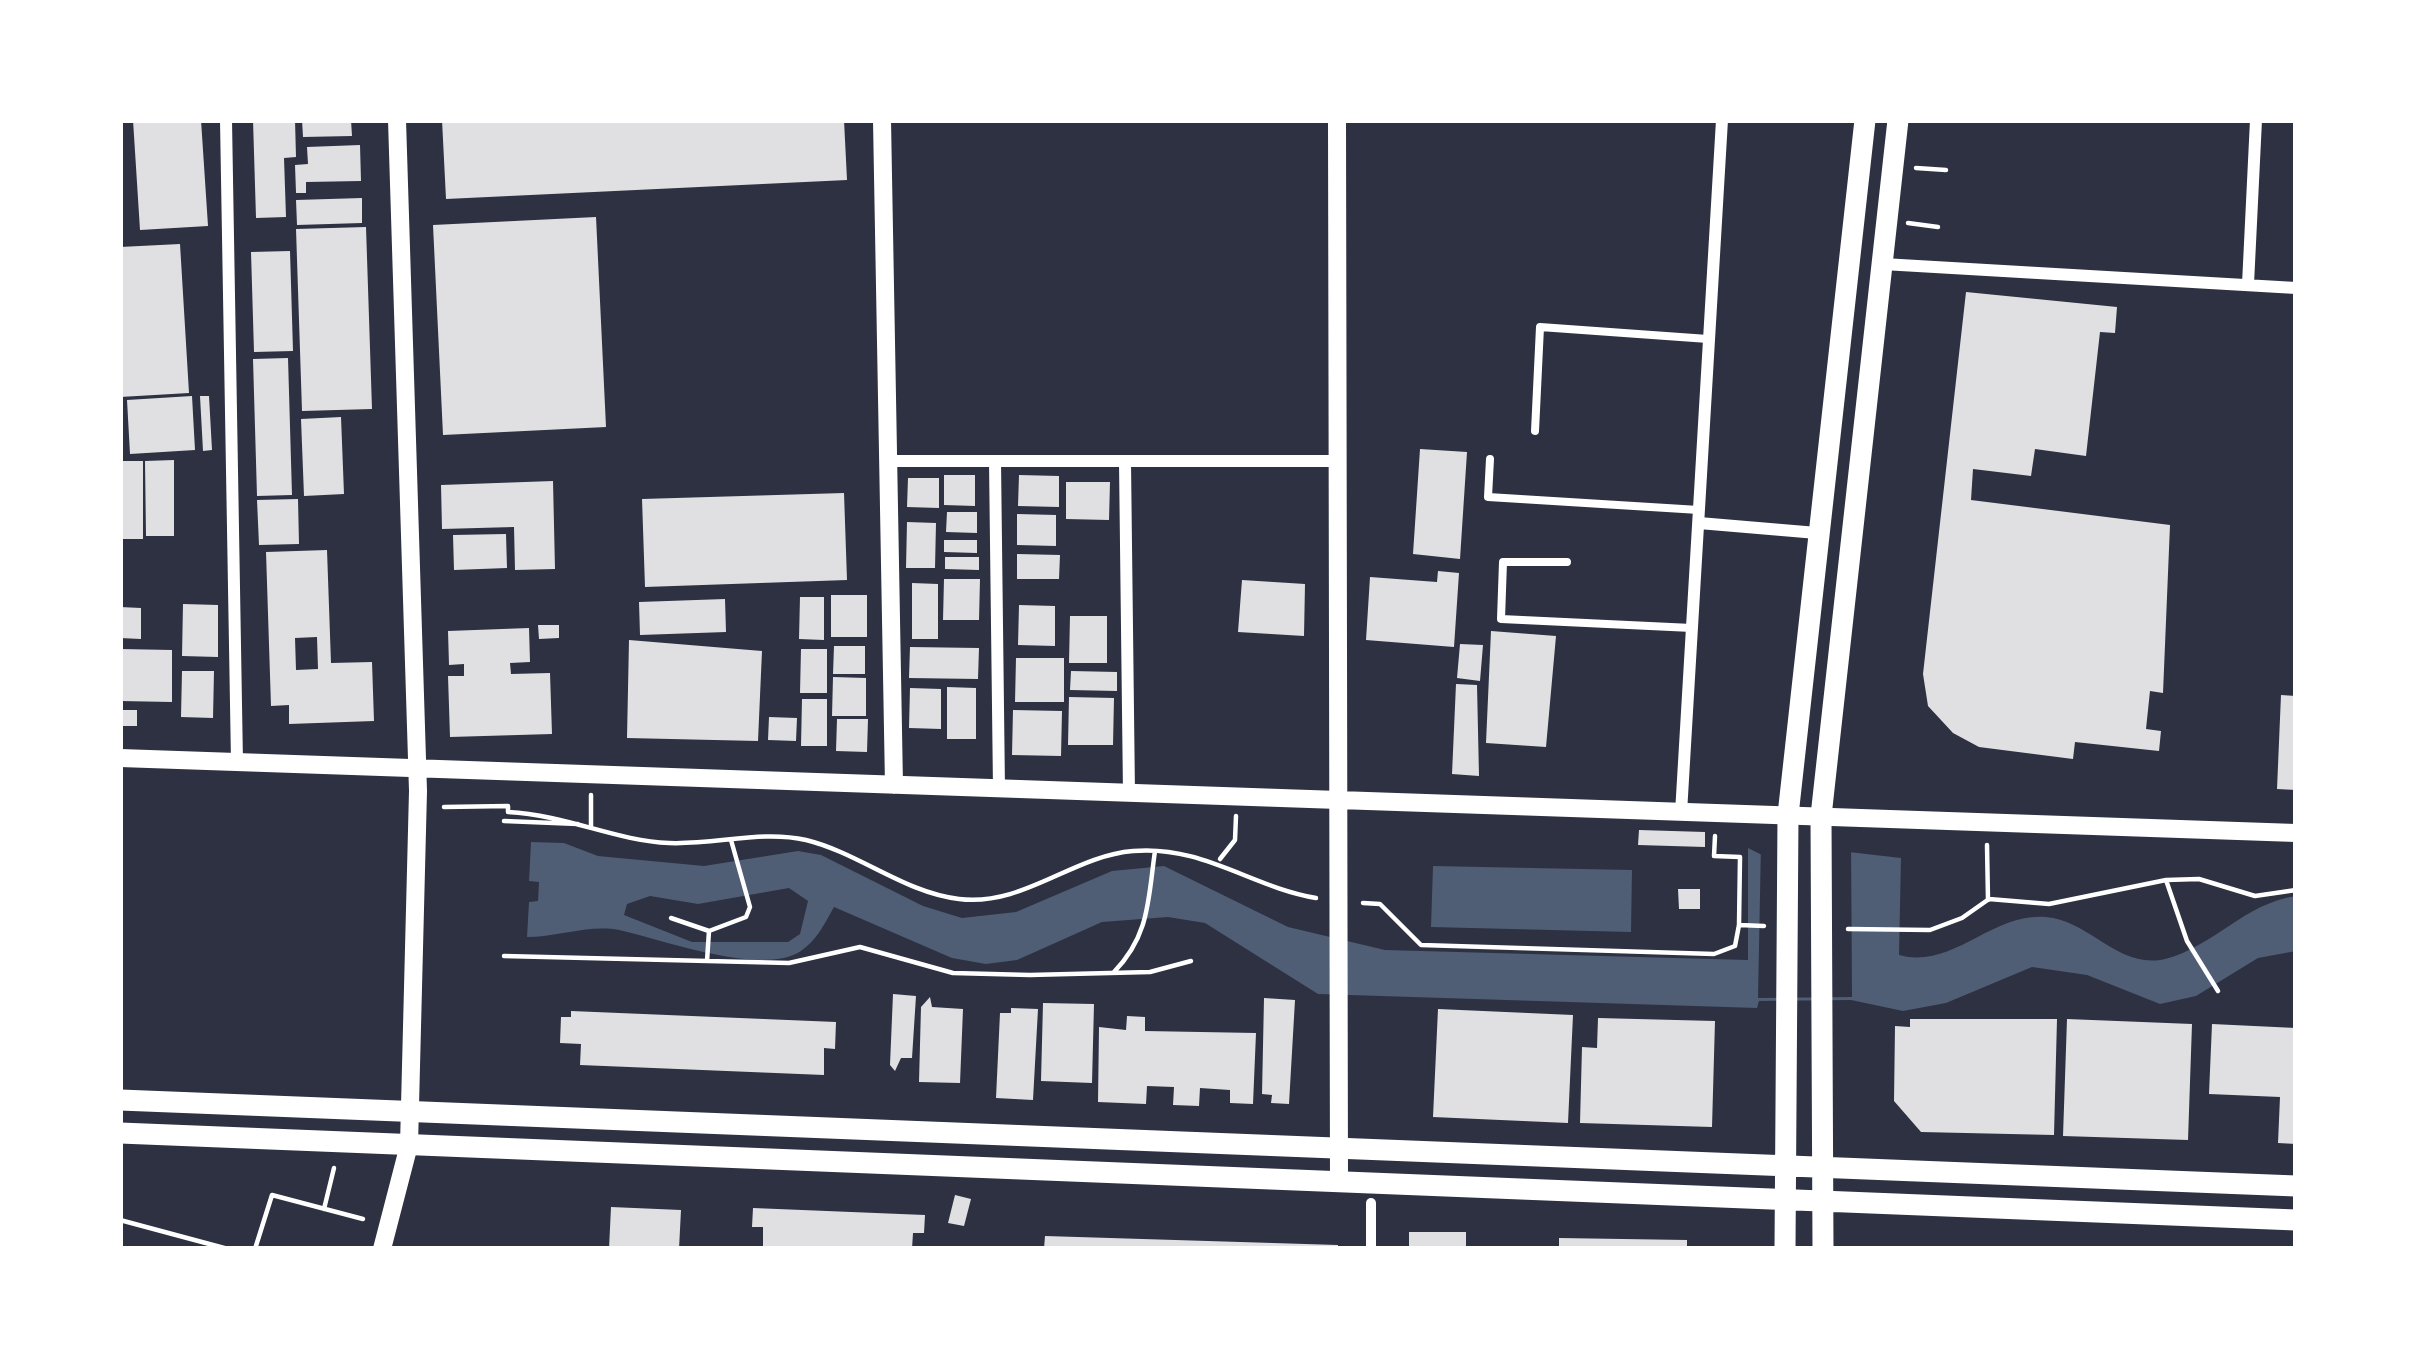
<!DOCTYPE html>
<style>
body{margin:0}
#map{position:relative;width:2416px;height:1369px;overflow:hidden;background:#2d3142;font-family:"Titillium Web",sans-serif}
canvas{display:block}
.frame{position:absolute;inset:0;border:123px solid #fff;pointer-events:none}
</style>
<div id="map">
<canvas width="2416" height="1369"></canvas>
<div class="frame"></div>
</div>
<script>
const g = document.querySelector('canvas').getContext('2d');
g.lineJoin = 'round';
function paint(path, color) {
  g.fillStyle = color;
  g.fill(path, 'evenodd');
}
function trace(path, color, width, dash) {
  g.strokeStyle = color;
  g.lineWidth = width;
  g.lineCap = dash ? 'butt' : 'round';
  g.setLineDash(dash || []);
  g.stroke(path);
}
paint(new Path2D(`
 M531,842l33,1 34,13 106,10 94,-15 23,4 102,51 39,12 54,-6 96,-41 52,-5 124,61 97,23 363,10v-112l16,8 85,-4 52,6 -2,97c53,15 93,-43 147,-38 43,3 73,53 119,42 48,-12 80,-56 131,-63v55l-38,7 -62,38 -36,8 -73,-29 -55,-8 -86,36 -43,8 -52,-11 -92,1 -2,7 -439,-14 -113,-71 -37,-6 -66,5 -85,38 -31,4 -34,-6 -118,-51c-9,16 -17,33 -33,44 -39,26 -140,-12 -182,-21 -28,-6 -62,7 -92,7l2,-35 9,-1 1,-19 -10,-1zM789,888l19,13 -8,33 -12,8h-96l-68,-27 3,-11 23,-8 48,8z
 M1433,866l199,4 -1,62 -200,-5z`), '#4f5d75');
paint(new Path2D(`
 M1761,844l5,6 85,-4 1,151 -94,1z`), '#2d3142');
paint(new Path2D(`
 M133,120h68l7,106 -68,4z
 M253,120h42l1,37 -12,1 2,59 -30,1z
 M302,120h49l1,16 -49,1z
 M442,120h402l3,60 -401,19z
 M360,145l1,36 -55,1v11h-10l-1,-28 13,-1 -1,-17z
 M362,198v25l-65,2 -1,-25z
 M596,217l10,210 -163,8 -10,-210z
 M366,227l6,182 -70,2 -6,-182z
 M180,244l9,149 -69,4v-150z
 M290,251l3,100 -39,1 -3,-100z
 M1966,292l151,15 -2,26 -15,-1 -14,124 -51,-7 -4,27 -58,-7 -2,31 199,25 -7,168 -13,-2 -4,38 15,2 -2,20 -84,-9 -2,17 -94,-12 -26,-14 -25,-27 -5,-32z
 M288,358l4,137 -35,1 -4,-137z
 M192,396l3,54 -65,4 -3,-54z
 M200,396h9l3,54 -9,1z
 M341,417l3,77 -40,2 -3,-77z
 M1420,449l47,3 -7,107 -47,-5z
 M174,460v76h-28l-1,-75z
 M120,461h23v78h-23z
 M944,475h31v31l-31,-1z
 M1019,475l40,1v31l-41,-1z
 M908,478h31v30l-32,-1z
 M553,481l2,88 -40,1 -1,-43 -72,2 -1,-44z
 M1066,482h44l-1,38 -43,-1z
 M844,493l3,87 -202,7 -3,-88z
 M298,499l1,45 -40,1 -2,-45z
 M947,512h30v21l-31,-1z
 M1017,514l39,1v31l-39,-1z
 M907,522l29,1 -1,45h-29z
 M506,534l1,34 -53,2 -1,-35z
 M944,540h33v13l-33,-1z
 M327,550l4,113 41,-1 2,59 -85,3v-19l-18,1 -5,-154zM317,637l1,32 -22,1 -1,-32z
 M1017,554l43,1 -1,24h-42z
 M945,557h34v13l-34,-1z
 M1438,571l21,2 -5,74 -88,-7 4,-63 67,5z
 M944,579h36l-1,41h-36z
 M1242,580l63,4 -1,52 -66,-4z
 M912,583l26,1v55h-26z
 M831,595h36v42h-36z
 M800,597h24v43l-25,-1z
 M725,599l1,33 -86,3 -1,-33z
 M183,604l35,1v52l-36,-1z
 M1019,605l36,1v40l-37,-1z
 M120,607l21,1v31l-21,-1z
 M1070,616h37v47h-38z
 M538,625h21v13l-20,1z
 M529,628l1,34 -20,1 1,11 39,-1 2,61 -102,3 -2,-61h16v-12l-15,1 -1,-34z
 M1491,631l65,5 -10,111 -60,-4z
 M629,640l133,11 -4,90 -131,-3z
 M1460,644l23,1 -3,36 -23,-3z
 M834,646h31v28h-32z
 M910,647l69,1 -1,31 -69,-1z
 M120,649l52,1v52l-52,-1z
 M801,649h26v44h-27z
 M1016,658h48v44h-49z
 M182,671h32l-1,47 -32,-1z
 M1071,671l46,1v19l-47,-1z
 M833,677l33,1v38h-34z
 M1456,684l21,1 2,91 -27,-2z
 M947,687l29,1v51h-29z
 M910,688l31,1v40l-32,-1z
 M2281,695l15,1v94l-19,-1z
 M1069,697l45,1 -1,47h-45z
 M802,699h25v47h-26z
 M120,710h17v16h-17z
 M1013,710l49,1 -1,45 -49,-1z
 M769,717l28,1 -1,23 -28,-1z
 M837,719h31l-1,33 -31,-1z
 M1639,830l66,2v15l-67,-2z
 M1678,889h22v20h-21z
 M893,994l23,2 -4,62h-11l-6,13 -5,-6z
 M930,997l2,10 31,2 -3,74 -41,-1 2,-75z
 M1264,998l31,2 -6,104 -18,-1 1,-8 -10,-1z
 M1043,1003l51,1 -2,79 -51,-2z
 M1011,1008l27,1 -5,91 -37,-2 4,-85h11z
 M1438,1009l135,6 -5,108 -135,-6z
 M571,1011l265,11 -1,27 -11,-1v27l-244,-10 1,-21 -21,-1 1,-26h10z
 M1127,1016l18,1v14l111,2 -3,71 -23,-1v-13l-30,-2 -1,18 -26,-1 1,-18 -27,-1 -1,18 -48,-2 1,-75 27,3z
 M1598,1018l117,3 -3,106 -132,-4 2,-76 15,1z
 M1910,1019h147l-3,116 -133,-3 -27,-31 1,-75 15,1z
 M2067,1019l125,5 -4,116 -125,-4z
 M2212,1024l84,4v116l-18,-1 2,-46 -71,-3z
 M955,1195l16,4 -7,27 -16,-3z
 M611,1207l70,3 -2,39h-70z
 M753,1208l172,7 -1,18h-11l-1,16h-149v-22h-11z
 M1409,1232h57v17h-57z
 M1045,1236l293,9v4h-294z
 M1559,1238l128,2v9h-128z`), '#e0e0e3');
trace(new Path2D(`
 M1916,168l30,2
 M1908,223l30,4
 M591,795v31
 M444,807l64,-1v6c59,3 108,29 161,31 46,2 92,-13 137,-3 53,13 99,53 153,59 64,8 113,-43 174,-48 70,-6 118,36 183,47
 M504,821l74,3
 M1715,836l-1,20 26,1 -1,68
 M1987,845l1,55
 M1220,859l15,-19 1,-24
 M2166,880l21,61 31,50
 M1363,903l17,1 41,41 293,9 21,-8 4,-21 25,1
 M671,918l38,13 37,-14 4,-10 -19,-67
 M1848,929l82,1 32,-12 27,-19 60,5 117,-24 33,-1 56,17 41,-6
 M504,956l285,7 71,-16 93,26 77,2 120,-3 41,-11
 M707,961l2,-30
 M1114,972c36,-37 34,-73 41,-121
 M324,1209l10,-41
 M120,1220l108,29
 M255,1249l17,-54 91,24`), '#fff', 4.5);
trace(new Path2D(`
 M1535,431l5,-104 168,12
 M1490,459l-2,38 211,13
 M1567,562h-64l-2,57 191,9`), '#fff', 8);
trace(new Path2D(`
 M1371,1249v-46`), '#fff', 10);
trace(new Path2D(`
 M226,120l11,642
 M1883,264l413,24
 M2248,284l8,-164
 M886,461h452
 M995,461l4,328
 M1125,462l4,332
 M1699,523l118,10
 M1681,813l41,-693`), '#fff', 12);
trace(new Path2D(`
 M882,120l12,665
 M1337,120l2,1063
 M120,758l2176,75
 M382,1249l27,-104 9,-354 -21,-671`), '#fff', 18);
trace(new Path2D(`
 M120,1100l2176,86
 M120,1133l2176,87
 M1785,1249l3,-434 77,-695
 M1823,1249l-2,-433 77,-696`), '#fff', 21);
</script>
